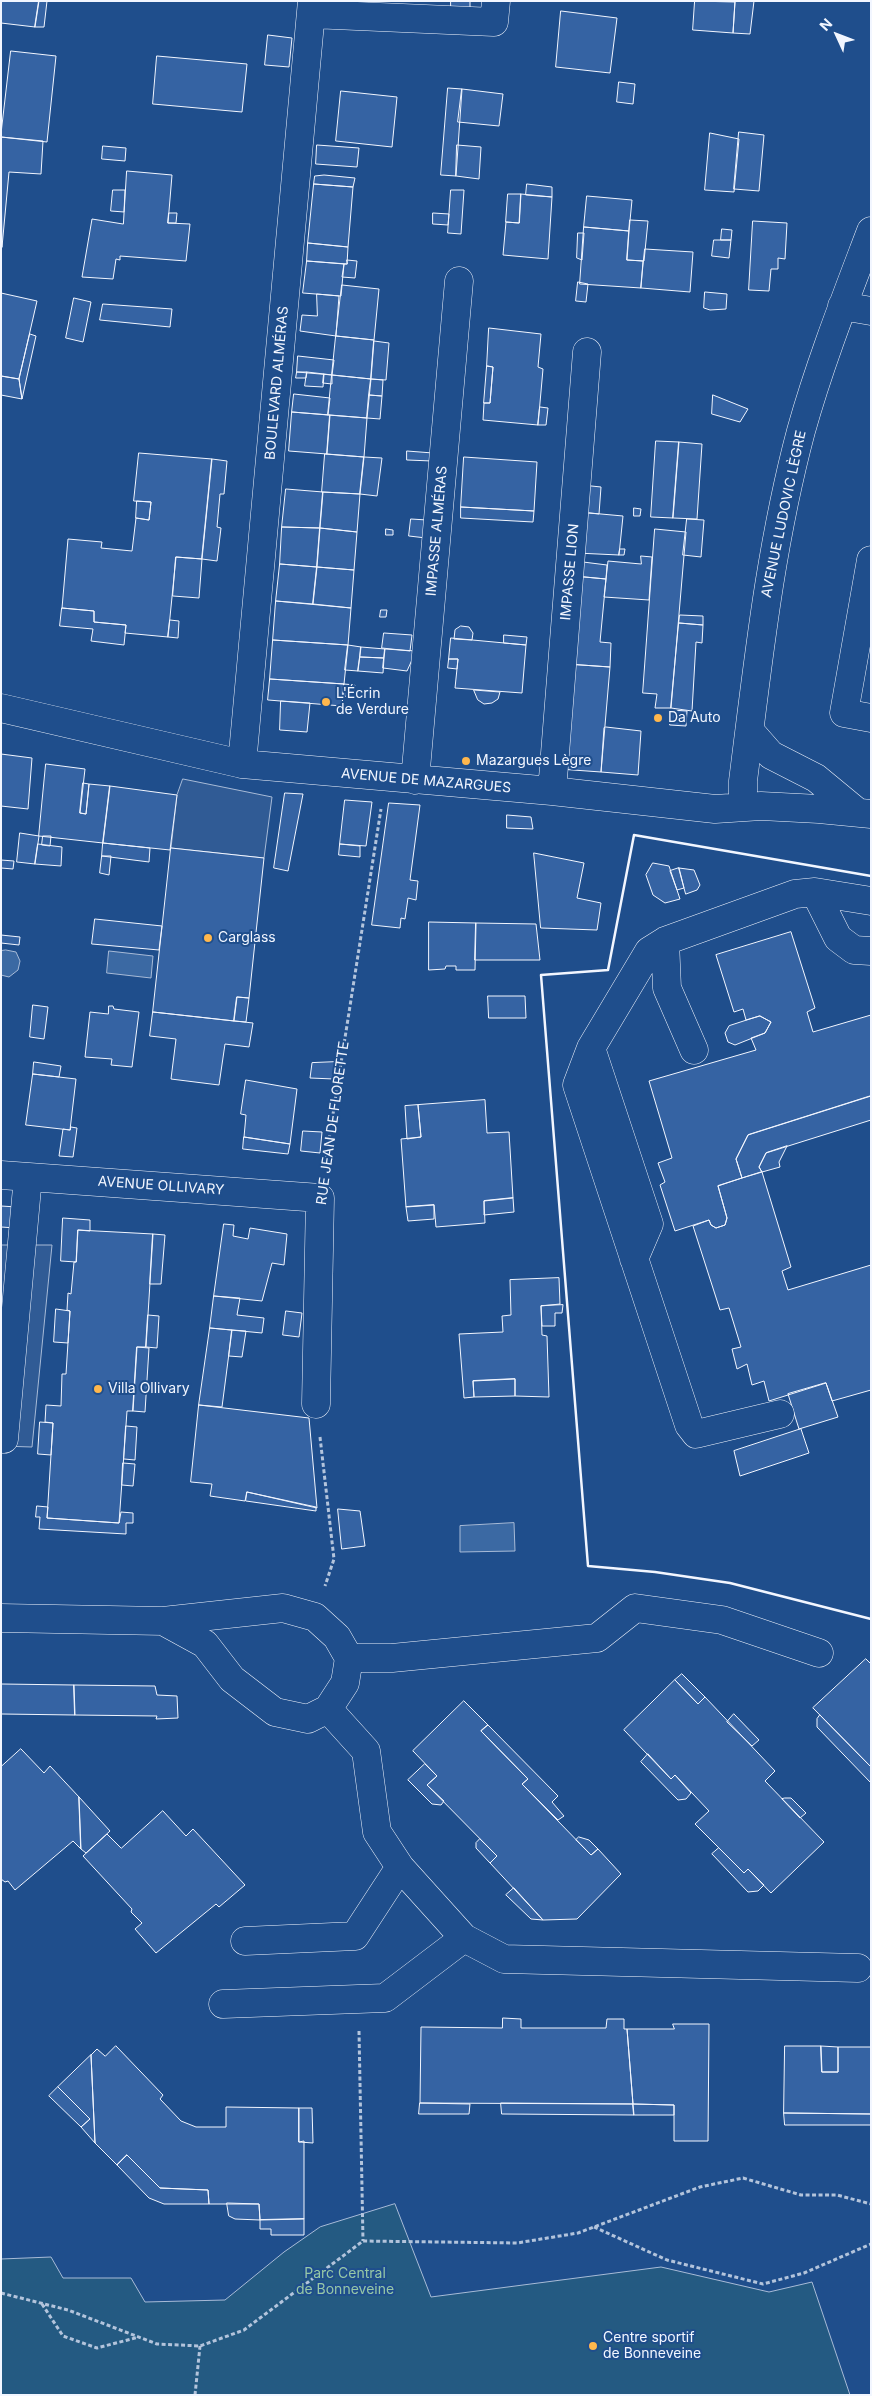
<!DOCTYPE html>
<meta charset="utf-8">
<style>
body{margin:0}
#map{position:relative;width:872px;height:2396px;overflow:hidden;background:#1f4e8c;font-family:Inter,sans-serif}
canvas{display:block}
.frame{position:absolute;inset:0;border:2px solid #f2f6ff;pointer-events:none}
.north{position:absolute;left:812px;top:10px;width:50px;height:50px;-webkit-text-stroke:4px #1f4e8c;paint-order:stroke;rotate:313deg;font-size:14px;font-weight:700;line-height:20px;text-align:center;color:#f2f6ff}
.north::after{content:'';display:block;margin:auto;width:18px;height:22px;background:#f2f6ff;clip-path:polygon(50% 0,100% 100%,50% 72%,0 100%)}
</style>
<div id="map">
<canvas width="872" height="2396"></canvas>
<div class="frame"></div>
<div class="north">N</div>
</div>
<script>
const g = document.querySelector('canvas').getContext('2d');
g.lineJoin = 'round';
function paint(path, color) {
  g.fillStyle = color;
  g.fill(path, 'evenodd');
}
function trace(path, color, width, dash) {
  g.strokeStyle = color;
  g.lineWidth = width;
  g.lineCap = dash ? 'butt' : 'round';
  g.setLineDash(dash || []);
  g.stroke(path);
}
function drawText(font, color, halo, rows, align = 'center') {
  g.font = font + ' Inter,sans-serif';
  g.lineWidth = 4;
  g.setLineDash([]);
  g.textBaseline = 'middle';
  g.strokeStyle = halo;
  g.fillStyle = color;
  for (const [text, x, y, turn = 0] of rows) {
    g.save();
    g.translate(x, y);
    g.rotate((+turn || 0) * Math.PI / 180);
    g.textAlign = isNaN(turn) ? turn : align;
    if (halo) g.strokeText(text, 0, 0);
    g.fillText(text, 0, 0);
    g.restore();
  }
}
const green = new Path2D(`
 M395,2204l36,93 230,-30 108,25 43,-10 38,113h-849v-136l50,-2 12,21h68l14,24 80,-2 59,-48 36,-25z`);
paint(green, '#245a82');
trace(green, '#a8bbd7', 1);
const parking = new Path2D(`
 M183,779l89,18 -8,61 -93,-10 6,-53z
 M1,1245h51l-20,202 -31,-1z`);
paint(parking, '#305b95');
trace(parking, '#a8bbd7', 1);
const water = new Path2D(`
 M6,950l10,2 4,9 -2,9 -9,7 -8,-2v-24z
 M109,951l44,5 -2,22 -44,-5z
 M514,1523l1,28 -55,1v-26z`);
paint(water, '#3b69a3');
trace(water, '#a8bbd7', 1);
const building = new Path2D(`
 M1,1h38l-4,26 -34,-4z
 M39,1h8l-3,26h-9z
 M451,1h19v7l-19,-1z
 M695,1l40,1 -2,31 -40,-3z
 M754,1l-4,33 -17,-1 2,-32z
 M561,11l56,7 -7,55 -54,-6z
 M268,35l24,3 -3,29 -24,-2z
 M11,51l45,5 -9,86 -46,-5z
 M157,56l90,8 -5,48 -89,-8z
 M619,82l16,2 -2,20 -16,-2z
 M448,88l14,1 -6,87 -15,-1z
 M462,89l41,5 -4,32 -41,-4z
 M341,91l56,6 -5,50 -56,-6z
 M739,132l25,3 -5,56 -25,-2z
 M710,133l29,6 -5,53 -29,-2z
 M1,137l42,4 -2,33 -32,-2 -7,75z
 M317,145l42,3 -2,19 -41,-3z
 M457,145l24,2 -2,32 -23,-3z
 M103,146l23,2 -1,13 -23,-2z
 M127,171l45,4 -4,48 22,1 -4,37 -66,-5v4l-4,-1 -3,20 -31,-2 10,-58 31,5z
 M315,176l9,-1 31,3 -2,9 -39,-3z
 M314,184l39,3 -5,60 -40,-4z
 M527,184l25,3v10l-26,-2z
 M113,190h12l-1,22 -13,-1z
 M451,190h13l-3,44 -13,-1z
 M508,194h13l-2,29 -13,-1z
 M521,194l31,3 -4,62 -45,-4 3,-33 13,1z
 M587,196l45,4 -3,31 -45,-4z
 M169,213h8l-1,10h-8z
 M433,213l16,1 -1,11 -15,-1z
 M630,220l18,1 -4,40 -17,-1z
 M753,221l34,2 -2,36 -7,-1v11h-7l-2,22 -20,-1z
 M584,227l45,4 -2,29 16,1 -2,27 -61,-4z
 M722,229l10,1 -1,10h-10z
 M578,233h6l-2,27 -5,-2z
 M714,240h17l-2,18 -17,-2z
 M308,243l40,4 -1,17 -40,-3z
 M645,249l48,3 -3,40 -49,-4z
 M347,260l10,1 -2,17 -13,-1 2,-13h3z
 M307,261l37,3 -3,32 -38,-3z
 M578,282l10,2 -2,18 -10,-1z
 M342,285l37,4 -5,51 -38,-4z
 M705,292l22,2 -1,15 -16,1 -6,-2z
 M1,293l36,8 -18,78 -18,-3z
 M317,294l22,2 -3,40 -36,-5 2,-16 15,1z
 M74,298l17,4 -8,40 -17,-4z
 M103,304l69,5 -2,18 -70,-7z
 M489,328l52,6 -3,33 5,2 -5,56 -55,-5 1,-17h6l3,-36 -6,-1z
 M30,334l6,2 -14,63 -3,-20z
 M336,336l38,4 -3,39 -39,-4z
 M374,341l15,2 -3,37 -15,-1z
 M298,356l36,4 -2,15 -35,-3z
 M487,366l6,1 -3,36h-6z
 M297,372h10l-1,6h-10z
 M307,372l17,2 -1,13 -18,-1z
 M324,374l8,1v9l-9,-1z
 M332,375l39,4 -4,39 -39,-3z
 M1,376l18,3 3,20 -21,-4z
 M371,379l12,1 -1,16 -13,-1z
 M294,394l36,4 -2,17 -36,-3z
 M369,395l13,1 -2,23 -13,-1z
 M713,395l35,14 -8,13 -28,-8z
 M540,407l8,1 -2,17h-8z
 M292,412l38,3 -3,39 -38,-3z
 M330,415l37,3 -3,39 -37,-3z
 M656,441l23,1 -6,76 -22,-1z
 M679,442l23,2 -5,75 -24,-1z
 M407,451l26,2 -1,8 -25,-1z
 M139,453l73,6 -10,100 -26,-2 -8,80 -43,-4 1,-8 -32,-3v-11l-32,-3 6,-69 34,3 -1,6 31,3 4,-33 13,2 2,-18 -17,-1z
 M325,454l39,3 -4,37 -38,-2z
 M364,457l18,1 -5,38 -17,-2z
 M464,457l73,5 -3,49 -73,-4z
 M212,459l15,2 -3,33h-4l-3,33 4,1 -4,33 -15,-2z
 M582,485l19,2 -2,27 -20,-2z
 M286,489l37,3 -3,36 -38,-1z
 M323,492l37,2 -3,38 -37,-4z
 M137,501l14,1 -2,18 -13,-2z
 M461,507l73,4 -1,11 -72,-4z
 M634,508l7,1 -1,7h-6z
 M579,512l44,4 -4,39 -43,-2z
 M411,519l16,1 -1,18 -17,-2z
 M687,519l17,1 -3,37 -18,-2z
 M282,527l38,1 -3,39 -37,-3z
 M320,528l37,4 -3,38 -37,-3z
 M386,529l7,1v5h-7z
 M655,529l31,3 -15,176h-16l2,-14 -14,-1z
 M620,549h5l-1,6h-5z
 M641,556l11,1 -3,43 -45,-3 4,-36 33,3z
 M176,557l26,2 -3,39 -26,-2z
 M575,561l32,4 -1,14 -32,-3z
 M280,564l37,3 -4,37 -37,-3z
 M317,567l37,3 -3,38 -38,-4z
 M574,576l32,3 -6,63 11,1 -1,24 -43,-3z
 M276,601l75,7 -3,37 -75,-5z
 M62,608l32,3v11l32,3 -2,20 -33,-4 2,-12 -33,-3z
 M381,610h6l-1,7h-6z
 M680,615l23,1v9l-24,-2z
 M170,620l9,1 -1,17 -10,-1z
 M679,623l24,2 -1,18 -6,-1 -4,69 -21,-3z
 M461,626l8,1 4,6 -1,7 -18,-1 1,-9z
 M384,633l28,2 -2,16 -28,-3z
 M504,635l23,2 -1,8 -22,-2z
 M451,638l75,7 -4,48 -67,-5 3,-29h-9z
 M273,640l75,5 -4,39 -74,-5z
 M348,645l13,2 -3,24 -13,-1z
 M361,647l24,2 -1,9 -24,-1z
 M385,649l31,2 -9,20 -24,-3z
 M360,657l24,1 -1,15 -25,-2z
 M449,659h9l-1,10 -9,-1z
 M567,664l43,3 -9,105 -42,-3z
 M270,679l74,5 -2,22 -74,-6z
 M344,684l11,1 -2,12 -10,-1z
 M474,690l26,2 -2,7 -6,4 -8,1 -6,-4z
 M281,701l29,2 -3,29 -27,-2z
 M672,710l15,1 -1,15 -16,-1z
 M606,727l35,4 -3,44 -37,-3 3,-44z
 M1,754l31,4 -4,51 -27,-3z
 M46,764l39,5 -5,44 6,1 3,-30 21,2 -7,57 -64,-7z
 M83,783l6,1 -3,30 -6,-1z
 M110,786l67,9 -7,55 -67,-7z
 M285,793l18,1 -15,77 -14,-3z
 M345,800l27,2 -6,44 -26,-2z
 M389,803l31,2 -10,75 8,1 -2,19 -8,-2 -3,21 -4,-1 -1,10 -28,-3z
 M507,815l24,2 2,12 -26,-1z
 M20,833l19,3 -4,28 -18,-2z
 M43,836h8l-1,10 -8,-1z
 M103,843l47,5 -1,14 -47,-6z
 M38,844l24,3 -1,19 -26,-2z
 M340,844l20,2v11l-21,-2z
 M171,848l93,10 -15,140 -12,-1 -3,24 -81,-9z
 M534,853l50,10 -7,35 24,5 -4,27 -56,-2z
 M102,856h9l-2,19 -9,-2z
 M1,860l13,1 -1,8 -12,-1z
 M653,863l16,3 11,33 -15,4 -12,-8 -7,-20z
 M679,868l5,20 -7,2 -7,-19z
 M679,868l15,2 6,15 -3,5 -11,4z
 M95,919l67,7 -3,24 -67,-6z
 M429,922l47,1 -1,47h-19v-4h-10l-1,3 -16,1z
 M476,923l60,1 4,36h-65z
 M791,932l24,76 -8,4 6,20 58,-17v81l-123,39 -12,24 6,19 -24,8 9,32 -2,7 -9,3 -5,-3 -2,-5 -34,11 -15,-46 5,-3 -7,-19 14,-5 -23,-77 107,-31 -5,-12 14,-5 6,-11 -11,-6 -14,4 -3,-11 -9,3 -18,-57z
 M1,935l19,2 -1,8 -18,-2z
 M488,996h37l1,22h-37z
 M237,997l12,1 -3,24 -12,-1z
 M33,1005l15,2 -4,32 -14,-2z
 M109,1006h4l1,3 25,3 -7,55 -21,-2 1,-6 -27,-2 5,-45 18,2z
 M153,1012l100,11 -4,24 -24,-3 -6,41 -48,-6 5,-40 -26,-3z
 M760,1016l11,6 -6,11 -30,12 -7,-3 -3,-9 4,-7z
 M34,1062l27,4 -2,11 -26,-3z
 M336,1062l-2,17 -24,-1 2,-15z
 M33,1074l43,5 -6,51 -44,-5z
 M246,1080l51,9 -7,55 -46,-7 2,-22 -5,-1z
 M871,1096v24l-105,33 -7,14 3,5 -20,6 -6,-19 12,-24z
 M485,1100l2,33 22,-1 4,66 -29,3 1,22 -49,4 -2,-22 -28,2 -5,-68 20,-2 -3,-32z
 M418,1105l3,32 -14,2 -2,-33z
 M71,1127l6,1 -4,29 -14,-1 4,-27 7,1z
 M303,1131l19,1 -2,21 -19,-2z
 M244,1137l46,7 -2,10 -45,-5z
 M787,1146l-8,16 1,5 -18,5 -3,-5 7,-14z
 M762,1172l29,95 -9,4 6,19 83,-25v125l-39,11 -6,-18 -57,18 -5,-20 -12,4 -5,-21 -10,5 -5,-20 9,-2 -12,-39 -9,2 -27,-84 16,-6 2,5 5,3 9,-3 2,-7 -9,-32z
 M513,1198l1,14 -30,3v-14z
 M434,1205v14l-26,2 -2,-14z
 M1,1206l16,1 -1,21 -15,-1z
 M63,1218l27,2v11l-12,-1 -2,32 -15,-1z
 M224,1224l10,1 -1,11 15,3 2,-11 37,6 -3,31 -12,-2 -10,38 -48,-5z
 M78,1230l75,4 -7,113h-9l-4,64h-6l-8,112 -72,-5 6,-95 -8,-1 1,-17 15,1 1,-32h4l4,-63 -3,-1 1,-17 3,1 3,-32h2z
 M153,1234l12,1 -4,49h-11z
 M559,1278l1,26 -19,2 1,29 5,1 2,61 -34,-1v-17l-42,2 1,16 -10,1 -5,-64 44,-2 -1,-16 9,-1 -1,-35z
 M214,1296l26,2 -3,17 27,3 -2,15 -52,-5z
 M563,1305l-1,8h-7v13h-13l-1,-20z
 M56,1309l14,2 -2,32 -14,-1z
 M286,1311l16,2 -3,24 -16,-2z
 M148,1315l11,1 -2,32 -11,-1z
 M210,1328l22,2 -10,77 -23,-2z
 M232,1330l14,1 -4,26 -13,-1z
 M137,1347l12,1 -4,64 -12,-1z
 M515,1379v17l-41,1 -1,-16z
 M826,1383l12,34 -39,12 -11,-35z
 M199,1405l110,13 8,90 -70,-16 -2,9 -35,-5 2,-12 -21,-2z
 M40,1422l13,1 -2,32 -13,-1z
 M126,1426l11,1 -2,33 -11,-1z
 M801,1429l8,24 -69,23 -6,-25z
 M123,1463l12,1 -2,22 -11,-1z
 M247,1492l69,15v4l-70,-10z
 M37,1506l11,1 -1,11 72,5 2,-11 12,1v10h-7v11l-87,-5 1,-12h-4z
 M338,1509l22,2 5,35 -23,3z
 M866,1659l5,5v103l-58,-59z
 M682,1674l23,23 -7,7 -23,-24z
 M675,1680l23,24 7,-7 70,74 -10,10 59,61 -53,51 -23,-24 -4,4 -49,-49 14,-13 -34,-36 -4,4 -47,-49z
 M1,1684l73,1 1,30 -74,-1z
 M74,1685l81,1 2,9 20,1 1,22 -22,1 1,-3 -82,-1z
 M464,1701l24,24 -7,6 47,48 -6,5 69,71 7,-6 23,25 -44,45 -34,1 -53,-57 7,-7 -70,-71 10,-9 -24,-25z
 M734,1714l25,26 -7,6 -25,-24z
 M820,1715l51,52v16l-54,-56v-8z
 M488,1725l70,71 -6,6 12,14 -6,4 -36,-36 6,-5 -47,-48z
 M21,1749l23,24 6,-7 29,31 2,52 -8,-8 -58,49 -7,-9 -3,1 -4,-3v-112z
 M648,1754l23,25 4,-4 16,18 -5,6 -8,1 -37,-38z
 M425,1764l12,12 -10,9 17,16 -3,4 -9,-1 -24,-24z
 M79,1797l31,34 -24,22 -5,-4z
 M785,1798h6l15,15 -6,5 -18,-19z
 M163,1811l23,25 7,-7 52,56 -26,22 -3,-3 -60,49 -21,-24 7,-6 -11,-11 1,-3 -49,-53 24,-22 14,14z
 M579,1837l10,3 9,9 -7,6 -15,-15z
 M480,1839l17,17 -7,7 -14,-15v-5z
 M719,1848l25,25 4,-4 16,16 -6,6 -10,1 -36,-38z
 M514,1888l29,32 -12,-1 -25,-24z
 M503,2018l18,1v9h85l1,-9h17v10h3l6,75 -213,-1 1,-76 81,1z
 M673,2024h36l-1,117h-34v-36l-41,-1 -6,-75h47z
 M116,2046l47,49 -3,4 21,22 15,6h30v-20l73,1v34l5,-1v78l-44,1 -1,-16h-50l-1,-14 -48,-2 -33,-33 -10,10 -22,-22 -4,-88 6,-6 8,7z
 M785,2046h36l1,26h16v-25h33v67l-87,-1z
 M821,2046l17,1v25h-16z
 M91,2055l4,88 -14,-16 9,-8 -32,-32z
 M58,2087l32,32 -9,8 -32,-31z
 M420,2103l50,1 -1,10h-50z
 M501,2103l132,1 1,11 -132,-1z
 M633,2104l41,1v10h-40z
 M299,2108h13l1,35 -14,-1z
 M784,2113l87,1v11h-86z
 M127,2155l33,33 48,2 1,14h-45l-15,-6 -32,-33z
 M227,2203l32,1 1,16 -25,-1 -6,-3z
 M304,2219v16h-33v-6h-11v-9z`);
paint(building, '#3563a3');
trace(building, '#f2f6ff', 1);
const minor = new Path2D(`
 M311,14l183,8 2,-21
 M842,306l29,5
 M871,560l-27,153 27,5
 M1,708l241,56 310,27 163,18 46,-3 58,3 52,5
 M750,731l21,24 45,23 40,33
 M242,764l70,-763
 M415,780l44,-499
 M552,791l35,-439
 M743,807v-26c15,-118 27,-234 58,-350 19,-68 45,-134 70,-200
 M815,892l23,46 16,12 17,1
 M665,941l2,47 27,62
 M591,1048l58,176 -15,35
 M1,1175l319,23 -4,206
 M780,1414l-84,20 -7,-9 -112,-340 14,-37 58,-97 16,-10 130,-47 20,-2 56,9
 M4,1439l24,-262
 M1,1618l162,3 120,-13 32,9 22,20 12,21 -4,25 -17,26 -20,10 -33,-7 -43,-33 -27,-35 -42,-23
 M349,1658h43l205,-20 38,-30 87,12 97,33
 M328,1709l38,42 11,81 23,35 64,71 40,21 354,9
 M245,1941l110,-5 45,-69
 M223,2004l162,-6 79,-60`);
trace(minor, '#f2f6ff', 29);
trace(new Path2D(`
 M325,1165l56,-356
 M320,1437l14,122 -9,27
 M359,2031l4,210
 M594,2227l73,33 96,24 41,-11 67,-29
 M1,2293l67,17 89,34 43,2 44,-16 119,-89 154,2 61,-10 122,-46 43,-9 58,17h36l34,9
 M42,2304l21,32 34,12 42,-11
 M195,2395l5,-49`), '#b3c4dc', 3, [4, 2.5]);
trace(minor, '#1f4e8c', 28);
trace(new Path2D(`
 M871,876l-237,-41 -26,135 -67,5 47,591 67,6 75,11 141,36`), '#f2f6ff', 2.5);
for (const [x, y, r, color] of [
 [326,702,5,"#ffb74d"],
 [658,718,5,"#ffb74d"],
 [466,761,5,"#ffb74d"],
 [208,938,5,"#ffb74d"],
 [98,1389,5,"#ffb74d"],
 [593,2346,5,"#ffb74d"]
]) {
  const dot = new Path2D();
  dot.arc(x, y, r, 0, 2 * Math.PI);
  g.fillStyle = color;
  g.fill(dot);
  trace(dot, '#1f4e8c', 2);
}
drawText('14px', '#f2f6ff', '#1f4e8c', [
 ["BOULEVARD ALMÉRAS",277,383,-85],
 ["AVENUE LUDOVIC LÈGRE",784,514,-78],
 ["IMPASSE ALMÉRAS",437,531,-85],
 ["IMPASSE LION",570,572,-85],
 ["AVENUE DE MAZARGUES",426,781,5],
 ["RUE JEAN DE FLORETTE",333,1123,-82],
 ["AVENUE OLLIVARY",161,1186,4]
]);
drawText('14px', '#f2f6ff', '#1f4e8c', [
 ["L'Écrin",336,694],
 ["de Verdure",336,710],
 ["Da Auto",668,718],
 ["Mazargues Lègre",476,761],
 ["Carglass",218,938],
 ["Villa Ollivary",108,1389],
 ["Centre sportif",603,2338],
 ["de Bonneveine",603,2354]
], 'left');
drawText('14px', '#97c8a6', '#1f4e8c', [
 ["Parc Central",345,2274],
 ["de Bonneveine",345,2290]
]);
</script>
